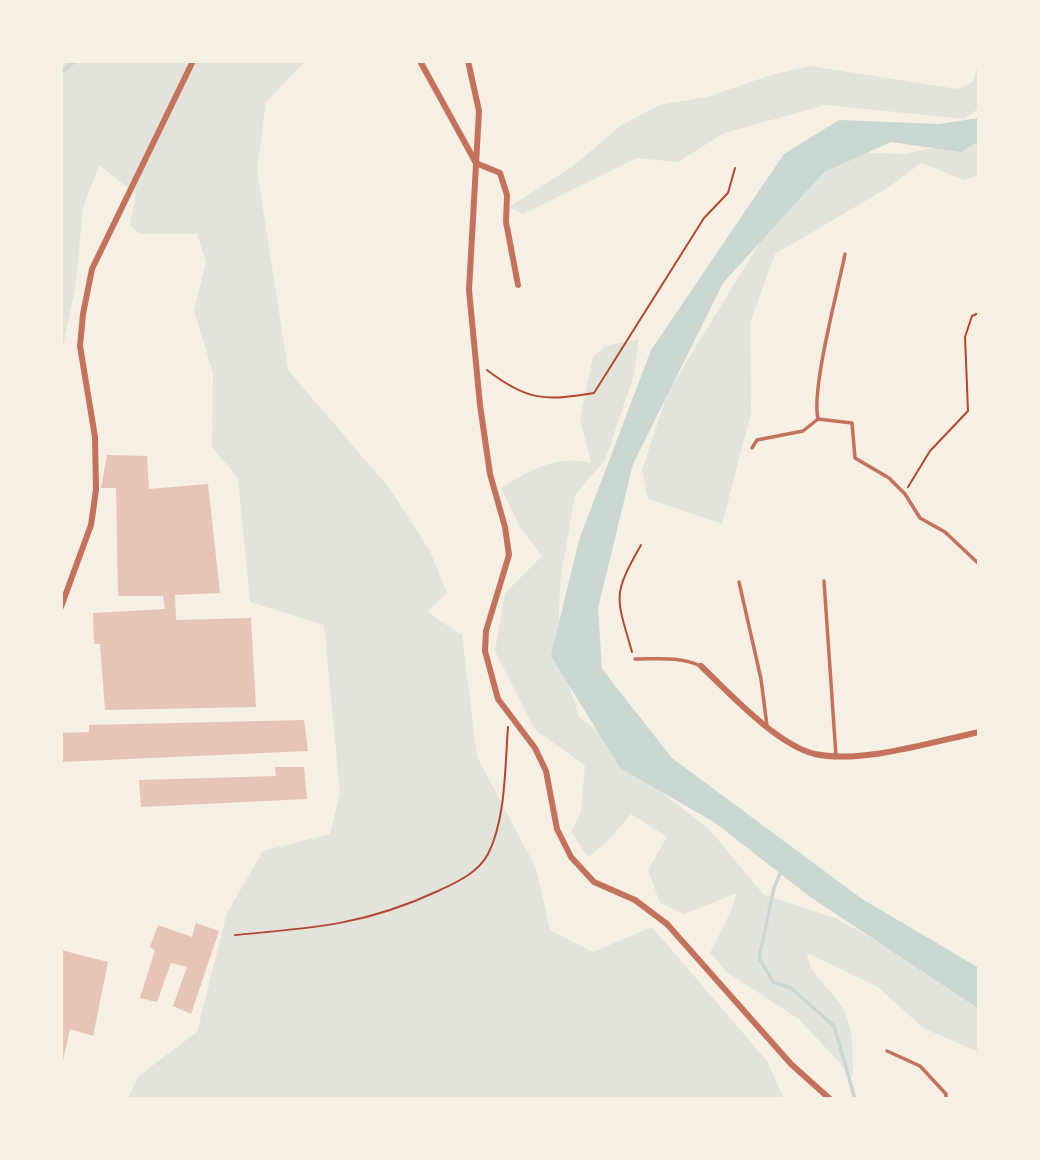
<!DOCTYPE html>
<style>
body{margin:0}
#map{position:relative;width:1040px;height:1160px;overflow:hidden;background:#f6efe4;font-family:Figtree,sans-serif}
canvas{display:block}
.frame{position:absolute;inset:0;border:63px solid #f6efe4;pointer-events:none}
</style>
<div id="map">
<canvas width="1040" height="1160"></canvas>
<div class="frame"></div>
</div>
<script>
const g = document.querySelector('canvas').getContext('2d');
g.lineJoin = 'round';
function paint(path, color) {
  g.fillStyle = color;
  g.fill(path, 'evenodd');
}
function trace(path, color, width, dash) {
  g.strokeStyle = color;
  g.lineWidth = width;
  g.lineCap = dash ? 'butt' : 'round';
  g.setLineDash(dash || []);
  g.stroke(path);
}
paint(new Path2D(`
 M61,61h245l-40,41 -9,68 31,200 102,119 40,62 17,42 -20,19 35,23 15,122 59,111 14,62 43,22 59,-25 115,134 17,38h-657l13,-24 57,-43 30,-119 36,-62 67,-17 10,-42 -16,-167 -74,-23 -12,-124 -26,-31 1,-74 -19,-62 12,-49 -9,-28h-56l-11,-8 6,-32 -37,-29 -16,43 -8,81 -14,66z
 M979,61v47l-15,11 -138,-14 -102,28 -46,29 -41,-4 -114,56 -14,-7 63,-40 48,-41 39,-21 48,-8 64,-22 39,-9 147,23 16,-7z
 M979,139v36l-15,5 -43,-17 -32,24 -114,67 -25,69 1,90 -29,111 -74,-25 -6,-29 26,-78 110,-179 68,-61 58,2z
 M639,339l-5,36 -29,85 -30,35 -15,87 -2,67 21,68 41,31 40,43 49,38 54,65 72,24 144,78v56l-56,-24 -45,-41 -71,-34c2,23 24,35 35,54 12,20 11,48 11,70l-54,-58 -71,-46 -18,-20 20,-40 7,-20 -53,21 -24,-11 -12,-33 19,-33 -36,-23 -24,28 -19,15 -17,-25 10,-20 4,-47 -50,-35 -40,-79 10,-58 37,-37 -22,-29 -19,-39c29,-18 56,-34 90,-25l-11,-45 13,-61 12,-11z`), '#e2e4dc');
paint(new Path2D(`
 M979,118v23l-18,11 -70,-10 -67,30 -101,111 -90,181 -35,144 4,61 70,89 190,141 117,69v41l-170,-113 -95,-74 -94,-54 -69,-112 28,-116 72,-190 133,-196 55,-34 100,4z`), '#c9d6d2');
trace(new Path2D(`
 M61,73l14,-12
 M781,871l-7,17 -15,70 14,24 18,6 43,38 21,73`), '#c9d6d2', 3.5);
paint(new Path2D(`
 M107,455l40,1 2,33 59,-5 12,109 -45,2 1,25 75,-2 5,89 -151,3 -5,-66h-6l-1,-31 72,-4 -2,-13h-45l-2,-108h-15z
 M304,720l4,31 -247,11v-29l28,-1v-7z
 M275,767h29l3,32 -166,8 -2,-27 137,-4z
 M196,923l23,8 -28,83 -18,-8 14,-39 -16,-4 -14,39 -17,-4 15,-48 -5,-3 8,-22 34,12z
 M61,950l47,12 -15,74 -23,-7 -8,36z`), '#e6c5b7');
trace(new Path2D(`
 M487,370c40,31 58,31 107,23l110,-175 24,-25 7,-25
 M908,487l22,-36 38,-40 -3,-74 7,-21 7,-3
 M632,652c-16,-56 -20,-56 9,-107
 M235,935c78,-7 130,-10 203,-44 19,-9 40,-18 50,-37 18,-35 17,-89 20,-127`), '#b5482f', 2);
trace(new Path2D(`
 M818,419c-7,-30 20,-129 27,-165
 M752,448l5,-8 46,-9 15,-12 34,4 3,35 34,20 16,16 15,24 25,14 34,32
 M824,581l12,175
 M739,582l22,97 6,47
 M635,659c23,0 44,-3 66,7
 M887,1051l33,15 26,28v5`), '#c5725c', 3.5);
trace(new Path2D(`
 M420,61l56,102 24,10 7,22 -1,27 12,63
 M468,61l11,50 -10,179 11,115 10,69 15,53 4,28 -23,76 -1,20 13,48 37,49 11,23 11,58 14,28 23,25 41,18 32,24 124,140 39,35
 M61,607l30,-82 5,-35 -1,-53 -15,-91 3,-32 9,-45 101,-208
 M701,666c28,27 76,79 114,88 47,10 117,-12 164,-22`), '#c5725c', 6);
</script>
